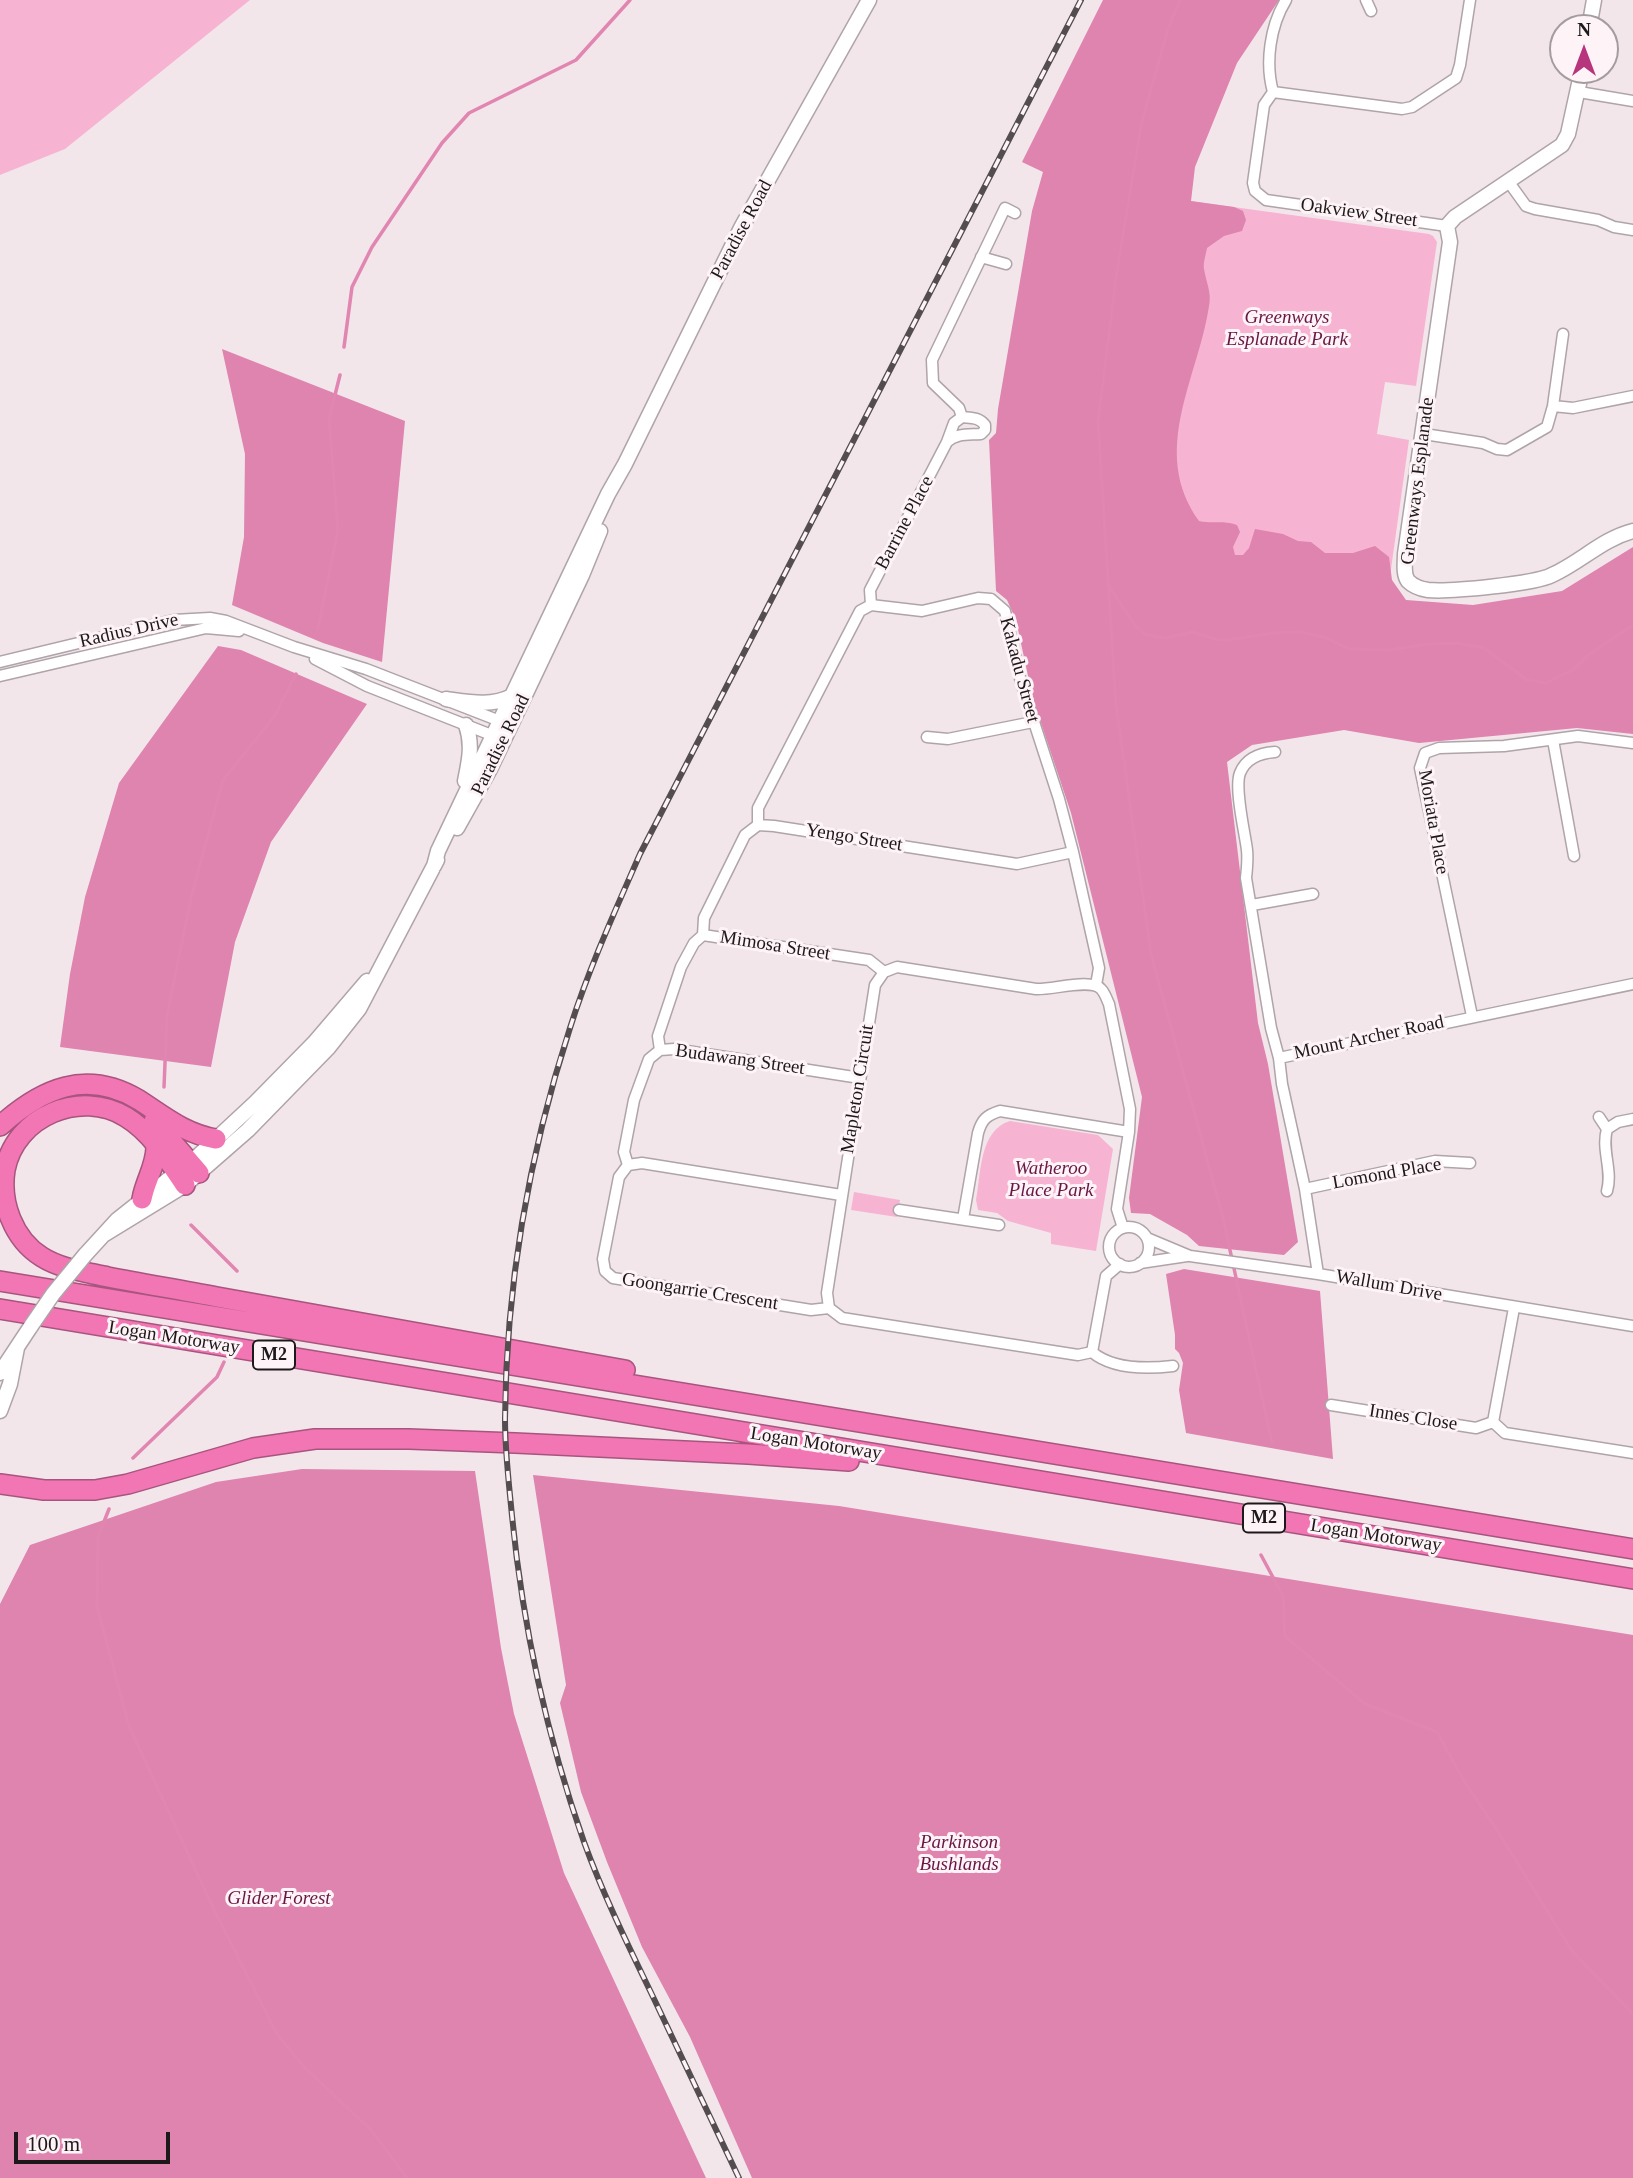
<!DOCTYPE html>
<style>
body{margin:0}
#map{position:relative;width:1633px;height:2178px;overflow:hidden;background:#f2e6eb;font-family:"Times New Roman",serif}
canvas{display:block}
.north{position:absolute;left:1549px;top:14px;width:70px;height:70px;box-sizing:border-box;background:#fef4f8;border:2px solid #a49c9f;border-radius:50%;rotate:0deg;font-size:19px;font-weight:700;line-height:28px;text-align:center;color:#1d191a}
.north::after{content:'';display:block;margin:auto;width:24px;height:32px;background:#b7357d;clip-path:polygon(50% 0,100% 100%,50% 72%,0 100%)}
.scale{position:absolute;left:14px;top:2132px;width:156px;height:32px;box-sizing:border-box;border:4px solid #1d191a;border-top:0;padding-left:9px;font-size:21px;line-height:24px;white-space:nowrap;color:#1d191a;-webkit-text-stroke:5px #fef4f8;paint-order:stroke}
</style>
<div id="map">
<canvas width="1633" height="2178"></canvas>
<div class="north">N</div>
<div class="scale">100 m</div>
</div>
<script>
const g = document.querySelector('canvas').getContext('2d');
g.lineJoin = 'round';
function paint(path, color) {
  g.fillStyle = color;
  g.fill(path, 'evenodd');
}
function trace(path, color, width, dash) {
  g.strokeStyle = color;
  g.lineWidth = width;
  g.lineCap = dash ? 'butt' : 'round';
  g.setLineDash(dash || []);
  g.stroke(path);
}
function drawText(font, color, halo, rows, align = 'center') {
  g.font = font + ' "Times New Roman",serif';
  g.lineWidth = 6;
  g.setLineDash([]);
  g.textBaseline = 'middle';
  g.strokeStyle = halo;
  g.fillStyle = color;
  for (const [text, x, y, turn = 0] of rows) {
    g.save();
    g.translate(x, y);
    g.rotate((+turn || 0) * Math.PI / 180);
    g.textAlign = isNaN(turn) ? turn : align;
    if (halo) g.strokeText(text, 0, 0);
    g.fillText(text, 0, 0);
    g.restore();
  }
}
paint(new Path2D(`
 M0,0h250l-185,149 -65,26z
 M1190,201l239,33 4,2 4,6 -21,144 -31,-4 -8,52 32,6 -23,165 -213,-46 -21,-61z
 M1010,1121l88,14 15,14 -17,102 -45,-7v-11l-43,-12 -11,-8 -19,-3 -2,-10c5,-25 3,-70 34,-79z
 M854,1192l46,8 -3,17 -46,-7z`), '#f7b4d2');
paint(new Path2D(`
 M1103,0h176l-42,63 -42,104 -4,34 43,6 9,4 3,9 -4,11 -18,5 -17,12c-1,6 -4,15 -3,21 2,13 8,24 5,37 -11,73 -60,145 -10,215 13,3 25,-1 38,4l3,7 -7,15 2,8h8l6,-7 6,-19 28,5 15,7 13,1 14,11h28l22,-7 14,11 3,23 14,20 67,5 89,-14 71,-44v187l-56,-6 -158,15 -75,-13 -92,15 -25,17 31,261 10,41 30,178 -14,13 -85,-9 -12,-11 -37,-21 -19,-1 -2,-15 13,-101 -71,-284 -38,-114 -17,-79 -9,-20 -11,-9 -7,-151 7,-7 2,-24 34,-198 11,-39 -21,-10z
 M222,349l183,72 -23,241 -59,-19 -91,-38 12,-68 1,-83z
 M218,646l23,4 126,54 -96,138 -36,100 -24,125 -151,-20 10,-73 15,-77 34,-114z
 M1184,1269l136,22 13,168 -147,-26 -7,-43 4,-27 -4,-10 -4,-4v-14l-9,-61z
 M302,1469l173,2 26,177 13,66 50,159 142,305h-706v-574l30,-59 186,-63z
 M533,1475l306,31 794,129v543h-881l-62,-141 -48,-90 -35,-85 -26,-70 -21,-89 6,-18z`), '#df83af');
trace(new Path2D(`
 M1180,0l-12,29 -26,92 -25,150 -19,151 18,283 35,249 72,264 49,225
 M344,347l8,-60 20,-40 70,-104 27,-30 107,-53 54,-60
 M1109,586l27,41 10,8 20,3 27,-6 22,7 12,1 47,-7 27,-1 23,5 25,12 41,1 38,-6 29,-1 27,5 43,32 19,3 28,-14 14,-14 45,-30
 M318,628l20,-98 -9,-111 11,-44
 M164,1087l3,-72 24,-117 32,-118 51,-63 22,-43
 M191,1225l46,46
 M133,1458l84,-81 7,-15
 M109,1509l-11,28 -1,69 32,120 85,184 63,124 26,32 69,65 35,47
 M1261,1555l22,41 2,40 80,68 72,28 27,49 33,49 75,121 61,63`), '#e185b1', 3.5);
const minor = new Path2D(`
 M1286,0c-16,26 -21,63 -13,92l-9,13 -11,78 2,8 11,9 181,26
 M1366,0l5,11
 M1273,92l129,17 10,-2 44,-29 4,-13 10,-65
 M1579,92l54,9
 M1508,181l18,25 9,3 63,11 16,7 19,3
 M981,257l25,7
 M1553,406l20,2 60,-12
 M962,417l-3,-9 -26,-25 -1,-23 73,-152 10,5
 M1424,434l59,9 14,6 10,1 40,-23 6,-21 10,-72
 M871,605l-1,-15 77,-148 7,-19 8,-6c9,1 17,0 23,8v5l-4,4c-12,1 -25,-1 -34,8
 M315,659l52,27 132,52
 M0,662l174,-42 36,-2 16,3 68,26 72,22 139,54
 M0,676l206,-48 33,3
 M927,737l21,2 85,-17
 M1553,740l21,116
 M1275,752c-15,1 -29,6 -35,21 -6,15 5,60 7,77 1,9 0,19 -1,28l25,150 8,30 3,26 23,105 13,85
 M758,825v-17l102,-197 11,-6 51,6 56,-13 13,1 14,12 16,71 38,117 14,53 26,116 -3,17
 M1252,905l61,-11
 M703,935l1,-17 41,-83 13,-10 16,1 243,38 56,-12
 M1472,1016l-52,-248 5,-15 14,-5 65,-2 74,-10 55,7
 M660,1050l-2,-14 23,-69 13,-24 9,-8 166,25 15,12
 M1279,1058l354,-74
 M1599,1117l8,12c-6,21 6,41 0,62
 M1607,1129l11,-7 15,-3
 M628,1165l-4,-13 10,-52 15,-41 11,-9 14,-1 186,29
 M1305,1189l130,-28 35,2
 M899,1210l100,15
 M963,1219l15,-86c4,-14 9,-18 22,-22l129,21
 M1109 1247a20 20 0 1 1 40 0a20 20 0 1 1-40 0Z
 M1147,1238l43,18 128,18 315,52
 M1140,1263l47,-7
 M1120,1264l-14,12 -14,76 -14,3 -236,-37 -13,-10 -2,-15 48,-308 9,-13 13,-5 139,22c16,1 55,-11 65,0 4,4 6,11 8,15l21,105 -1,23 -12,77 6,19
 M829,1308l-18,2 -198,-32 -8,-7 -2,-12 16,-82 9,-12 14,-2 199,32
 M1514,1308l-21,114 12,11 128,20
 M1092,1352c20,17 55,17 81,14
 M1331,1405l145,23 17,-6`);
const tertiary = new Path2D(`
 M1589,28l5,-28
 M1582,70l-14,64 -6,11 -107,72 -8,9 3,16 -45,312c0,8 -2,20 3,27 5,5 13,8 20,9 21,2 107,-6 124,-15 29,-13 50,-36 81,-44
 M446,699c22,3 46,8 66,-3
 M465,781c4,-20 8,-36 1,-56
 M457,828l33,-59 92,-194 18,-44
 M434,866l4,-15 170,-357 17,-30 116,-236 128,-228
 M105,1234l80,-49 63,-55 81,-83 30,-38 78,-149
 M85,1255l32,-35 82,-65 56,-52 59,-60 53,-62
 M0,1373l31,-47
 M0,1411l10,-27 7,-36`);
const motorway = new Path2D(`
 M156,1119l-2,2 45,52
 M0,1126c41,-37 86,-58 139,-26 25,16 46,34 77,39
 M185,1185c-16,-24 -34,-53 -59,-68 -45,-28 -111,-1 -121,53 -5,32 8,69 37,87 19,12 44,15 66,20 36,7 73,13 109,20 136,24 272,49 408,73
 M142,1199c3,-18 14,-33 14,-52
 M0,1281l1633,268
 M0,1309l1633,270
 M0,1484l44,6h51l33,-6 125,-36 62,-9h94l106,4 233,11 101,7`);
trace(minor, '#afa4a9', 13);
trace(tertiary, '#afa4a9', 17);
trace(motorway, '#a7557e', 22);
trace(minor, '#fff', 10);
trace(tertiary, '#fff', 14);
trace(motorway, '#f276b4', 19);
const rail = new Path2D(`
 M739,2178c-28,-59 -56,-118 -84,-177 -25,-52 -51,-104 -71,-159 -37,-105 -61,-214 -72,-326 -3,-32 -7,-64 -7,-97 1,-132 24,-265 65,-391 19,-60 45,-117 70,-174l441,-854`);
trace(rail, '#534d4f', 6);
trace(rail, '#fef4f8', 3.5, [10]);
const tertiaryBridge = new Path2D(`
 M31,1326l22,-32 32,-39`);
trace(tertiaryBridge, '#afa4a9', 17, []);
trace(tertiaryBridge, '#fff', 14);
for (const [x, y, w] of [
 [274,1355,42],
 [1264,1518,42]
]) {
  const box = new Path2D();
  box.roundRect(x - w / 2, y - 14.5, w, 29, 5);
  g.fillStyle = '#fef4f8';
  g.fill(box);
  trace(box, '#1d191a', 2);
}
drawText('bold 18px', '#1d191a', null, [
 ["M2",274,1355],
 ["M2",1264,1518]
]);
drawText('19px', '#1d191a', '#fef4f8', [
 ["Oakview Street",1359,213,8],
 ["Paradise Road",742,230,-62],
 ["Greenways Esplanade",1418,481,-83],
 ["Barrine Place",905,523,-62],
 ["Radius Drive",129,631,-13],
 ["Kakadu Street",1019,670,75],
 ["Paradise Road",501,745,-64],
 ["Moriata Place",1433,822,80],
 ["Yengo Street",854,838,9],
 ["Mimosa Street",775,946,9],
 ["Mount Archer Road",1369,1038,-12],
 ["Budawang Street",740,1060,8],
 ["Mapleton Circuit",858,1089,-81],
 ["Lomond Place",1387,1174,-10],
 ["Wallum Drive",1389,1286,10],
 ["Goongarrie Crescent",700,1292,9],
 ["Logan Motorway",174,1338,9],
 ["Innes Close",1413,1418,9],
 ["Logan Motorway",816,1444,9],
 ["Logan Motorway",1376,1536,9]
]);
drawText('italic 19px', '#681744', '#fef4f8', [
 ["Greenways",1287,318],
 ["Esplanade Park",1287,340],
 ["Watheroo",1051,1169],
 ["Place Park",1051,1191],
 ["Parkinson",959,1843],
 ["Bushlands",959,1865],
 ["Glider Forest",279,1899]
]);
</script>
